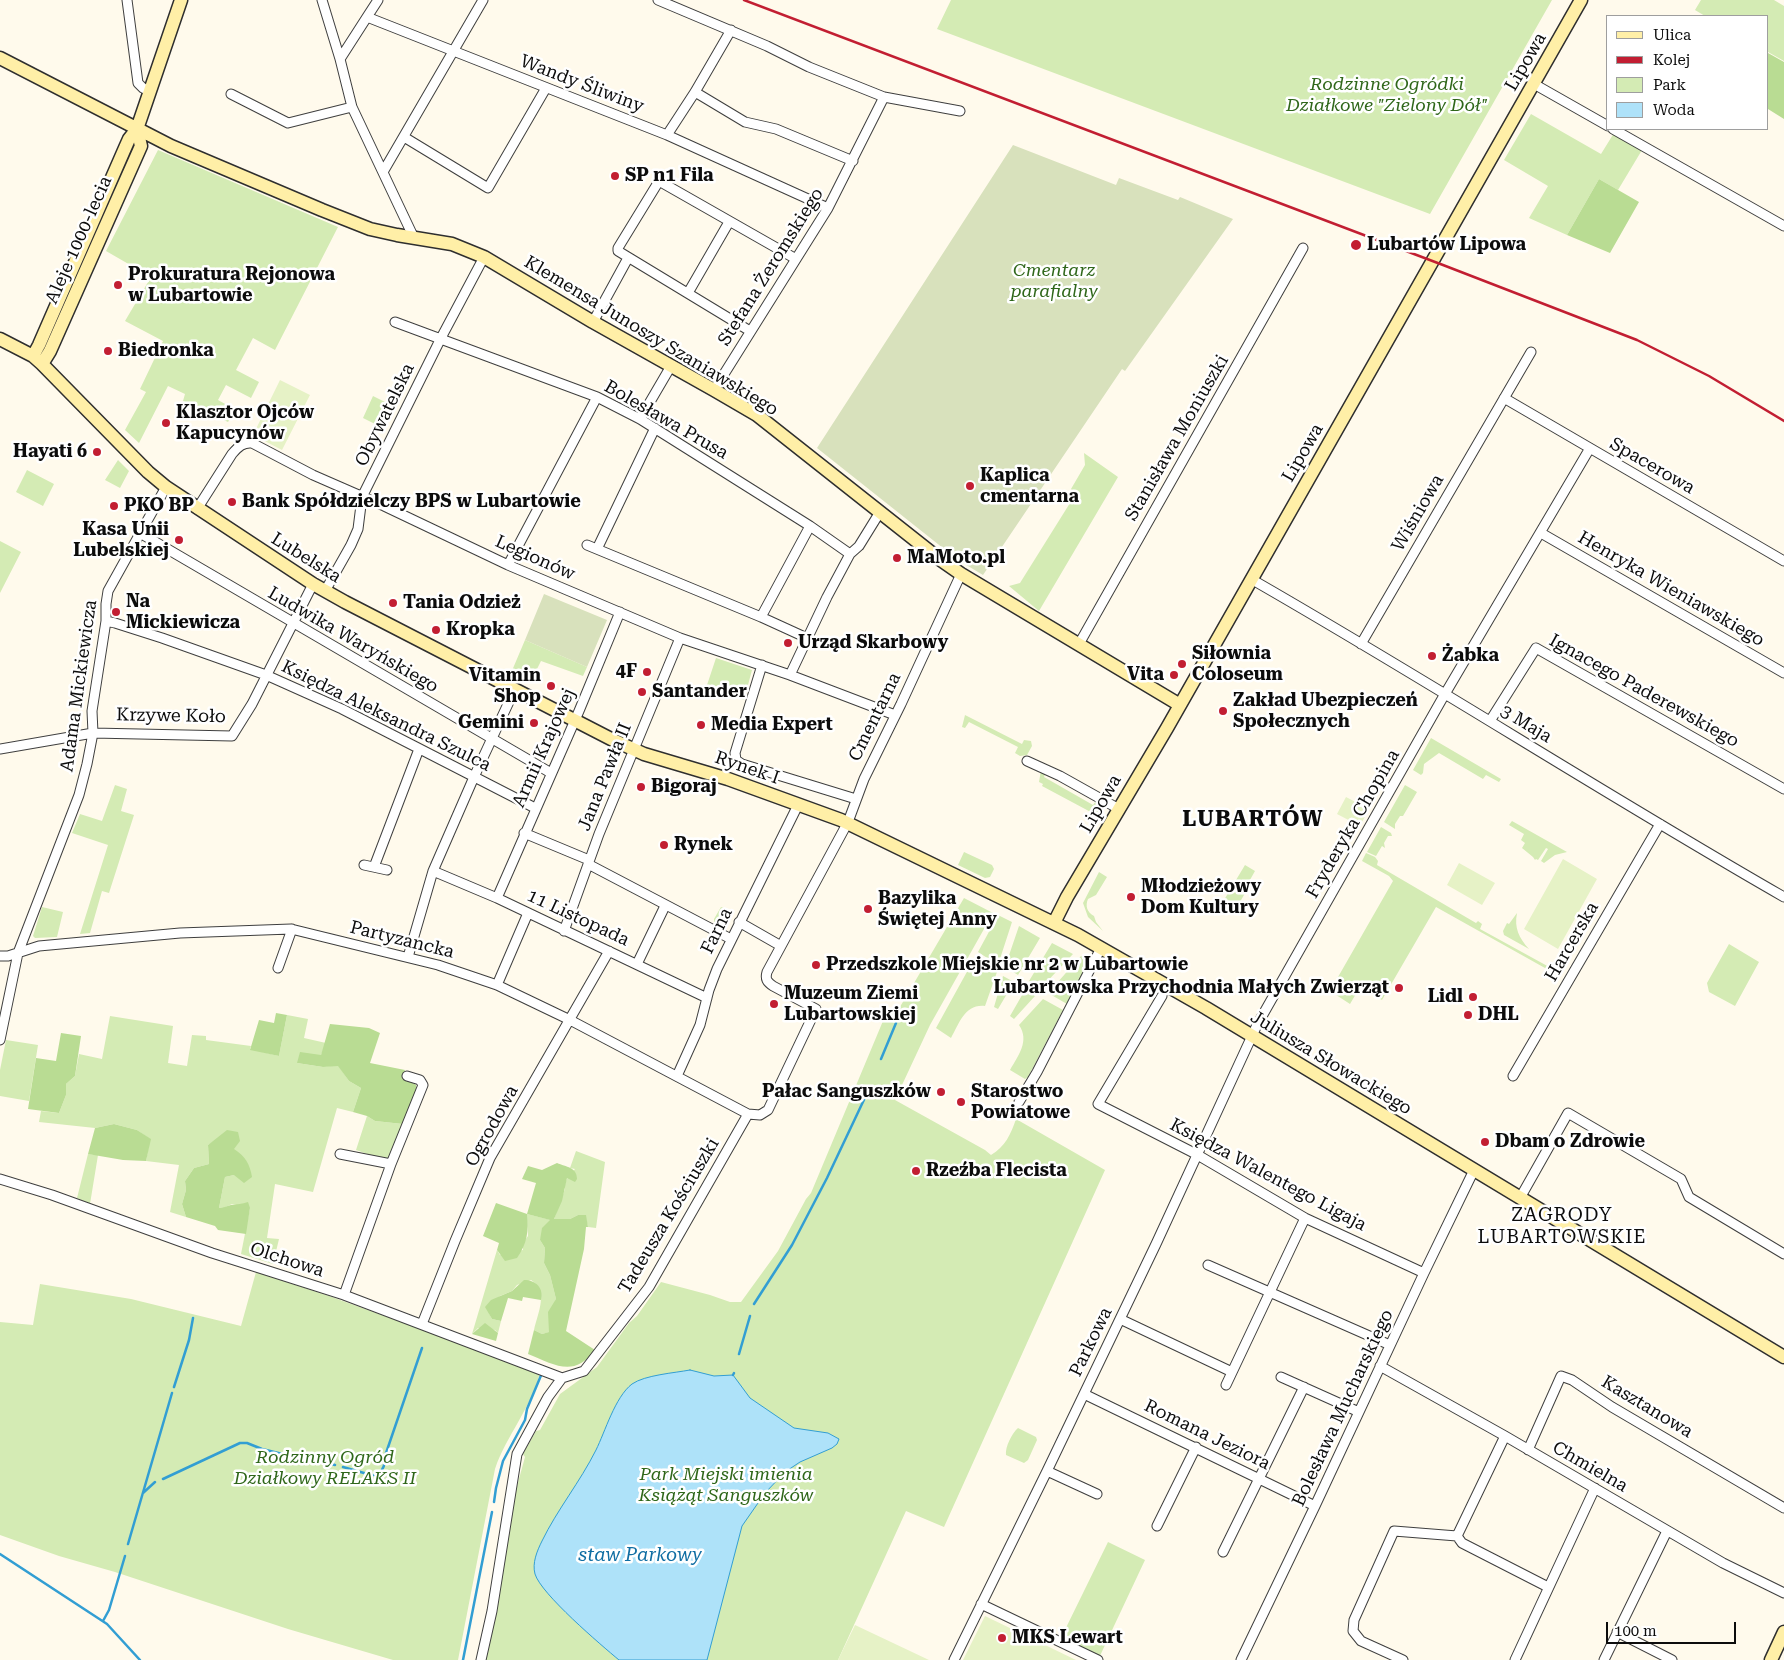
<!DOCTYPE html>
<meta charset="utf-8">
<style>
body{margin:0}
#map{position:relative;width:1784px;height:1660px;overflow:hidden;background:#fffaec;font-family:"Roboto Serif",serif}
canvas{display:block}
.legend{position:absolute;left:1606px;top:15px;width:162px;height:115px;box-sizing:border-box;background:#fff;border:1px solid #9e9e9e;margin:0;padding:6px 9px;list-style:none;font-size:15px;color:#0c0c0c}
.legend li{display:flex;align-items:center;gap:10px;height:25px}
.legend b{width:25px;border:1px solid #9e9e9e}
.scale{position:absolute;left:1606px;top:1622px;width:130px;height:22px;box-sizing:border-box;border:2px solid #0c0c0c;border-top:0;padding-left:6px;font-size:15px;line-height:18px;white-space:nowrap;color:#0c0c0c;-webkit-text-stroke:4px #fff;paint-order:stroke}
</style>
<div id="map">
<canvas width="1784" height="1660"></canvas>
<ul class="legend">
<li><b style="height:6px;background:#ffefa7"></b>Ulica</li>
<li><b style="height:6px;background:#c21e32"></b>Kolej</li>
<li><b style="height:14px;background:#d4ebb4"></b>Park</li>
<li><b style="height:14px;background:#aee2f9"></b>Woda</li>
</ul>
<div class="scale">100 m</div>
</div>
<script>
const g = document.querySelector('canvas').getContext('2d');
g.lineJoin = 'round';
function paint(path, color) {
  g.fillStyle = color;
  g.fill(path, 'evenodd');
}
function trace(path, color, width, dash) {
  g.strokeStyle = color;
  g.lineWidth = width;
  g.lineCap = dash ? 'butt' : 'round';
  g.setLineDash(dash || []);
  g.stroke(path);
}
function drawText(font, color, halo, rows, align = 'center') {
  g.font = font + ' "Roboto Serif",serif';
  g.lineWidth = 5;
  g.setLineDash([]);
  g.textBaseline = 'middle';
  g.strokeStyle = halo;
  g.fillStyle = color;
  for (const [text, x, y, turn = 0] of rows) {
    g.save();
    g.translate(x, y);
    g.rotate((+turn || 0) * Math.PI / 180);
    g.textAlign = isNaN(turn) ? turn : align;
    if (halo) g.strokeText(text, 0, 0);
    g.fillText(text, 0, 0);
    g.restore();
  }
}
paint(new Path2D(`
 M951,0h601l-122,214 -493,-185z
 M1701,0h73l10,6v55l-16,-9v-36h-63l-10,-6z
 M1531,114l70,40 13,-21 28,17 -24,40 -19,-11 -32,56 -38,-17 19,-32 -44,-26z
 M158,150l180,77 -63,123 -22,-12 -17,32 23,12 -8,16 -25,-13 -8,15 18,10 -8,12 -45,-21 2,-7 -17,-8 -29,57 -14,-13 21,-38 -6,-3 23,-48 -38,-20 26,-44 -45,-26z
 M373,396l18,9 -10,22 -18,-9z
 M1084,453l34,24 -79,134 -30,-25 11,-3 55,-88 -4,-6 14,-24z
 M118,460l11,11 -9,17 -15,-8z
 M27,470l27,14 -11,22 -27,-14z
 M0,541l21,11 -21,41z
 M525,640l62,27 -4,9 -42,-15 -11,22 -19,-10z
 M716,658l36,12 -8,30 -38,-12z
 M965,715l57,29 2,-4 7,1 1,5 -5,9 -7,1 -5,-3 3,-6 -49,-25 -4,6 -3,-1z
 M1431,738l70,41 -2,3 -13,-7 -3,4 -44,-26 -15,11 -1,9 -2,2 -8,-5z
 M1041,770l5,2 -2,5 49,28 3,-4 3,2 5,8 -4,6 -58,-31 1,-2 -4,-2z
 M115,785l12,4 -6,22 13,4 -25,78 -7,-2 -12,42 -10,1 28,-89 -36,-12 8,-19 22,7z
 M1405,785l12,7 -14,24h-3l-5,8v5l-11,-7z
 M1512,821l55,31 -12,3 -11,8 -3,-2 7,-12 -2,-1 -8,12 -2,-1 -1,1 -2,-3 -11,-9 3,-5 -4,-3 3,-6 -15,-9z
 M1381,827l10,6 1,3h-4l-4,7 1,5 -3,-2 -6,10 -9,-4z
 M964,852l28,13 2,4 -4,8 -5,1 -27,-13z
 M1366,853l9,4 3,4 -1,4 99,58 2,-2 4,3 -2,5 71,39 7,2 3,7 -125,-70 -54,93 -22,-13 -10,17 -20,-13 63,-110 -4,-5 -27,-15z
 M1245,865l10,6 -9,16 2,1 -11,19 -13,-7z
 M1099,872l8,5 -11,18 -8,4c-3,7 -1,13 6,17l2,6 7,9 -15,-14 -5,-14z
 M964,898l29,15 -63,112 -35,75 90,50 6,5c14,-8 20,-21 25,-36l89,51 -161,357 -38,-16 -68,149h-352l13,-62 2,-19 13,-82 11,-40 -2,-3 13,-23 4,-1 20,-36 37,-27 32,-44 8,-7 24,-34 49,13 20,7h11l37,-51 28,-52 5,-6 77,-184 9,3z
 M42,907l21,5 -6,25 -22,1 -2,-2z
 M721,907l13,5 -9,16 -3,-1 -8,-5v-3z
 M1517,913c-3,15 2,25 12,36l-25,-14 -1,-4 4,-8 2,1z
 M998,915l14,7 -14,43 -20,-13z
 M1019,926l21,12 -22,37 -13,-8z
 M1052,943l21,11 -32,34 -12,-7z
 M1729,944l30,18 -24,44 -26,-14 -2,-9z
 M1081,956l9,5 -23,43 -19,-11z
 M974,959l23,13 -12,34c-20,-2 -25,16 -34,32l-15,-10z
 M1003,976l11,6 -16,27 -4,-2z
 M1025,990l10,6 -21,23 -4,-3z
 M1043,999l20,11 -35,67 -3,2 -15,-9c8,-14 20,-29 9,-45z
 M287,1015l21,4 -4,19 22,5 -5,12 -24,8 26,4 15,-2 11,16 12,7 -8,24 -16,-4 -24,84 -38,-8 -8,54 12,1 -6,25 -32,-10 9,-46 -18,-4 -8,4h-5l6,-31 9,-2 -21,-33 -5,3 1,19 -15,4 -9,13 1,9 -4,14 4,13 -16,-5 9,-47 -33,-4 4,-22 -13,-9 -23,-6 -19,4 -56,-6 2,-11 18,2 7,-18v-11l9,-8 4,-22 23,5 8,-43 63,10 -5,37 19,3 5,-31 14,1v4l45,6 -1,3 29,7z
 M6,1040l32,5 -9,56 -29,-5v-26z
 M367,1116l8,5 28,3 -14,34h-10l-23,-8z
 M576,1151l29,11 -9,66 -8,-1 -3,-12h-7l-8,4h-16l11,-30c-1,-9 4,-13 10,-20l-5,-1z
 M88,1154l10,1 -8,49 -13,-6z
 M527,1214l24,6 -11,20 5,8 -1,15 6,12 6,24 -7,26 1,7 -8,2 -8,-4c4,-18 15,-38 -3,-50l-14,5 -5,6 -12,5 -11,17 3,6 9,2 -3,12 -3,-3 -17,-2 -6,6 25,-84 3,5 23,-5v-7l5,-7z
 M256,1272l73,24 211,76c-8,35 -34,64 -45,97l-37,191h-65l-105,-31 -173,-57 -56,-16 -59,-21v-213l33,3 7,-41 91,15 110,27z
 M1018,1428l18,9 1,3 -9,20 -4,3 -18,-8c-1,-8 6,-22 12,-27z
 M1108,1542l37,18 -47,100 -39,-18z`), '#d4ebb4');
paint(new Path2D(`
 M1768,53l16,9v57l-16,-10z
 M1599,179l40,23 -29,51 -43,-18z
 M276,1013l11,2 -8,41 -29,-6 9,-30 15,3z
 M330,1024l39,4 11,5 -10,30 35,7 -3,9 8,2 6,4 1,8 -14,31 -28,-3 -8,-5 -14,-4 8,-24 -12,-7 -11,-15 -15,1 -26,-4 3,-11 21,3z
 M61,1033l20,3 -6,40 -9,8v11l-7,18 -31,-4 8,-51 20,3z
 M114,1124l23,6 14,9 -5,22 -23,-1 -35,-6 7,-26z
 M227,1130l11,2 2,9 -6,8c11,7 16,15 18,28l-8,6 -10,-8 -9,2 -6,31c5,0 7,-2 12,-3 6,-1 11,-1 17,-3l2,6 -4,26 -28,-4 -3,-4 -29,-9 -4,-13 4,-14 -1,-9 9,-13 15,-4 -1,-19z
 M557,1163c9,4 20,4 20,16l-2,3 -8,-4 -5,23 -8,18h16l8,-4h8l2,12h-2l-2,22 -18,82 29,19c-21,28 -40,15 -67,4l6,-24 8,4 7,-2 -1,-20 8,-13 -6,-24 -6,-12 1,-15 -5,-8 2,-12 8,-8 -23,-6c2,17 0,30 -10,44l-12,3 -8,-11 2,-7 -16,-7 13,-33 31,11 9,-31 -14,-4 6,-13 14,4z
 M524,1280c12,0 20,8 17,20l-18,-3 -1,4 -14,-3 -7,23 -9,-2 -7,-12 6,-7 21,-9z
 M485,1323l13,10 -2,8 -24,-7z`), '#b9dc93');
paint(new Path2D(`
 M1013,145l103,40 3,-7 59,22 2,-3 53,22 -108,152 -3,-2 -139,206 -25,-15 -141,-112z
 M544,594l63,26 -20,47 -62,-27z`), '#d8e1bc');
paint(new Path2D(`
 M280,380l30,15 -28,55 -29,-15z
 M1346,797l23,12 -9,17 -23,-12z
 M1563,859l34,20 -39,70 -34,-20z
 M1459,863l36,20 -13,22 -35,-20z
 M985,1616l91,44h-113z
 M855,1625l74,35h-91z`), '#e6f2c6');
const water = new Path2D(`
 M690,1370l24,6 19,-1 17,23 44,30 34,5 11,6 -2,5 -5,4 -32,14 -15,10 -20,21 -23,33 -35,134h-88c-18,-15 -78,-66 -84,-86 -3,-11 2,-23 7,-33 15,-31 38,-59 54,-91 9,-18 19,-53 36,-66 13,-9 42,-11 58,-14z`);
paint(water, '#aee2f9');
trace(water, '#329ed3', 1);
trace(new Path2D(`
 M881,1059l15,-36
 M754,1304l38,-59 35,-67 43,-91
 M739,1354l11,-38
 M733,1375l1,-2
 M174,1387l15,-47 4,-22
 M313,1460l22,5
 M343,1467l28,8h7c6,-6 7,-11 7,-19l37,-108
 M163,1479l77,-36h7l15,6 45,11
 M143,1493l12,-11
 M494,1502l2,-14 7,-27 22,-41 2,-11 15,-36
 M128,1544l44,-151
 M0,1554l107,70 33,36
 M103,1621l6,-11 16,-54
 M463,1660l29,-148`), '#329ed3', 2.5);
const street = new Path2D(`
 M127,0l11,83 5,5 7,3
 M322,0l18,59 12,48 62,131
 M658,0l109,46 42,21 75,30 76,14
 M367,17l11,-17
 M340,59l27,-42 300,118 161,73
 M1534,84l74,42
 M695,92l50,30 31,7 77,32
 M231,94l57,29 64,-16
 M1613,129l171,97
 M667,135l28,-43 36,-62
 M404,137l84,51 58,-100
 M383,172l100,-172
 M688,293l41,-71
 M395,322l202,75 43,22 170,107 40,28
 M593,322l35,-64
 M750,331l-132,-80v-3l41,-67 137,78
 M714,390l114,-182 56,-111
 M1504,398l280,163
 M640,419l31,-53
 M197,509l35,-55c6,-7 11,-12 20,-11l61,32 71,31 124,59 172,73 110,37 105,40
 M140,533l411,240
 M1541,533l243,140
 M587,545l174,72 46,21
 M597,549l58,-121
 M508,565l89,-168
 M1251,579c180,103 353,215 533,318
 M325,591l26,-46 7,-16 4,-32 79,-159 43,-81
 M761,617l49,-91
 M106,621l9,2 47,15 104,37 76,34 193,99
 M1079,644l224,-396
 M1361,644l170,-292
 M762,665l-27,88 1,7 6,4 114,35
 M790,675l37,-78 23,-43 9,-8 21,-34
 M1490,721l46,-73 248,141
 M0,749l93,-16 139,3 20,-32 61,-120
 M1027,761l33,15 59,33
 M524,833l65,27
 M588,864l143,75
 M364,865l23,5
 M374,867l45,-118
 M433,871l64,27 210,100
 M497,898l82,-187 41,-99
 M739,922l42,24
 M564,931l35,-97 81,-196
 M0,956h8l31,-10 141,-13 111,-4 147,36 59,20 73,35 178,94 12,1 8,-5 48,-101 -43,-23c-6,-4 -8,-7 -6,-14l81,-150 16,-43 37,-75 60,-130
 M408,957l25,-86 41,-94 40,-86
 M637,964l28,-58
 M278,968l14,-39
 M497,985l31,-72
 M1162,996l-64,108 98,50 109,64 119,55
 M0,1040l18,-87 61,-158 8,-31 6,-31 -1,-22 14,-90v-17l2,-13 58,-104
 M677,1076l23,-51 9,-35 8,-21 81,-164
 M1513,1076l147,-252
 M1019,1102l18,-30 64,-124
 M340,1154l51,10
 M0,1179l52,16 160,58 132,42 218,83
 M1520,1198l48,-85 113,66 8,18 95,57
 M1208,1265l182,80
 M344,1295l47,-131 32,-79 -3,-5 -13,-4
 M1120,1319l112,53
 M422,1324l33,-83 35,-83 119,-207
 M1380,1366l125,70 218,127 61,30
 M1281,1377l78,35
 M1226,1385l79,-167
 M1084,1394l231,112
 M1528,1450l33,-74 11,4 40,27 172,101
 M1047,1471l50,23
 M1157,1526l39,-79
 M1457,1536l48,-100
 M1457,1536l5,7 86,44
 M1223,1552l81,-165
 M981,1604l117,56
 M1617,1632l55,28
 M481,1660l11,-49 25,-157 31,-57 14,-19 22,-7 65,-84 99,-173
 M954,1660l93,-189 109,-227 101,-219 185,-326 148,-251
 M1241,1660l74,-154 109,-233 50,-103
 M1403,1660l-42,-19 -8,-10 1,-11 40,-89 63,5
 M1515,1660l80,-172
 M1604,1660l63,-129`);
const secondary = new Path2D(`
 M0,58l171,88 151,64 48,19 27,6 55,9 32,13 109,65 121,68 43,25 181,143 23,16 219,131
 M0,339l33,17 9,8 106,108 18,15 147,97 32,18 268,138 31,14 84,25 113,41 237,115 128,73 578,349
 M33,356l6,-11 86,-197 4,-9 8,-10 44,-129
 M42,364l8,-13 91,-205 -4,-17
 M1054,923l13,-26 100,-169 414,-728
 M1771,1660l13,-28`);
trace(street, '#3f3f3f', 11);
trace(secondary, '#2e2e2e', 15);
trace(street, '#fff', 9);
trace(secondary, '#ffefa7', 12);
trace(new Path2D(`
 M744,0l699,265 194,75 72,36 75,45`), '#c21e32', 2.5);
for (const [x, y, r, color] of [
 [615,176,5,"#c21e32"],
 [1356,245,6,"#c21e32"],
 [118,285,5,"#c21e32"],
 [108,351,5,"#c21e32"],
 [166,423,5,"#c21e32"],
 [97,452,5,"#c21e32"],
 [970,486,5,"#c21e32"],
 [232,502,5,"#c21e32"],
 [114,506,5,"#c21e32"],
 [179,540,5,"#c21e32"],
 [897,558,5,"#c21e32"],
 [393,603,5,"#c21e32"],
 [116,612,5,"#c21e32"],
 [436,630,5,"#c21e32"],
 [788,643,5,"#c21e32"],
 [1432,656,5,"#c21e32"],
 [1182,664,5,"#c21e32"],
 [647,672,5,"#c21e32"],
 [1174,675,5,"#c21e32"],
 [551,686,5,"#c21e32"],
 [642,692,5,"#c21e32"],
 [1223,711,5,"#c21e32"],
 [534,723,5,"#c21e32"],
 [701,725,5,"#c21e32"],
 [641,787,5,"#c21e32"],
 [664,845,5,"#c21e32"],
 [1131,897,5,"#c21e32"],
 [868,909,5,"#c21e32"],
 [816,965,5,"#c21e32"],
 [1399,988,5,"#c21e32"],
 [1473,997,5,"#c21e32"],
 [774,1004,5,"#c21e32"],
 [1468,1015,5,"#c21e32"],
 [941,1092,5,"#c21e32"],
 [961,1102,5,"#c21e32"],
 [1485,1142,5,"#c21e32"],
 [916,1171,5,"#c21e32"],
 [1002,1638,5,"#c21e32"]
]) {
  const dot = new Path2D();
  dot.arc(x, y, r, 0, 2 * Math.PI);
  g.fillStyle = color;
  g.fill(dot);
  trace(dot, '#fff', 2);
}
drawText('18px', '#0c0c0c', '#fff', [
 ["Lipowa",1526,62,-60],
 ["Wandy Śliwiny",582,84,21],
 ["Aleje 1000-lecia",79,240,-66],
 ["Stefana Żeromskiego",771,267,-58],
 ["Klemensa Junoszy Szaniawskiego",651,336,31],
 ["Obywatelska",385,415,-64],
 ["Bolesława Prusa",666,420,30],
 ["Stanisława Moniuszki",1177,438,-60],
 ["Lipowa",1303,453,-60],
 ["Spacerowa",1652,466,30],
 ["Wiśniowa",1418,513,-60],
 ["Lubelska",306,558,32],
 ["Legionów",535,558,24],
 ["Henryka Wieniawskiego",1671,589,30],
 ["Ludwika Waryńskiego",353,640,30],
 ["Adama Mickiewicza",79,686,-82],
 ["Ignacego Paderewskiego",1644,691,29],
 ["Krzywe Koło",171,716,1],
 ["Księdza Aleksandra Szulca",386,716,26],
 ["Cmentarna",875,717,-64],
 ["3 Maja",1526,724,31],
 ["Armii Krajowej",544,748,-66],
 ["Rynek I",747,768,19],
 ["Jana Pawła II",605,777,-68],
 ["Lipowa",1101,804,-60],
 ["Fryderyka Chopina",1353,824,-60],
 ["11 Listopada",578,918,25],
 ["Farna",717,931,-64],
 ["Partyzancka",402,940,14],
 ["Harcerska",1572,942,-60],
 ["Juliusza Słowackiego",1331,1063,31],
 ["Ogrodowa",492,1126,-61],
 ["Księdza Walentego Ligaja",1268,1175,28],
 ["Tadeusza Kościuszki",669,1216,-59],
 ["Olchowa",287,1260,18],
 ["Parkowa",1091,1342,-64],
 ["Kasztanowa",1647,1407,31],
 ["Bolesława Mucharskiego",1343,1408,-65],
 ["Romana Jeziora",1207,1435,26],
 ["Chmielna",1590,1467,30]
]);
drawText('italic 18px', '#2f671a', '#fff', [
 ["Rodzinne Ogródki",1387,85],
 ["Działkowe \"Zielony Dół\"",1387,106],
 ["Cmentarz",1054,271],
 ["parafialny",1054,292],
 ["Rodzinny Ogród",325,1458],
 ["Działkowy RELAKS II",325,1479],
 ["Park Miejski imienia",726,1475],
 ["Książąt Sanguszków",726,1496]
]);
drawText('bold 18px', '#0c0c0c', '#fff', [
 ["SP n1 Fila",625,176],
 ["Lubartów Lipowa",1367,245],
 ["Prokuratura Rejonowa",128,275],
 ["w Lubartowie",128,296],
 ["Biedronka",118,351],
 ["Klasztor Ojców",176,413],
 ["Kapucynów",176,434],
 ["Hayati 6",87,452,"right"],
 ["Kaplica",980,476],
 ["cmentarna",980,497],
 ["Bank Spółdzielczy BPS w Lubartowie",242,502],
 ["PKO BP",124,506],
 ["Kasa Unii",169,530,"right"],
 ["Lubelskiej",169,551,"right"],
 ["MaMoto.pl",907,558],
 ["Na",126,602],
 ["Mickiewicza",126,623],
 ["Tania Odzież",403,603],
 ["Kropka",446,630],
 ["Urząd Skarbowy",798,643],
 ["Siłownia",1192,654],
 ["Coloseum",1192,675],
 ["Żabka",1442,656],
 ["4F",637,672,"right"],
 ["Vita",1164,675,"right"],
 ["Vitamin",541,676,"right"],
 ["Shop",541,697,"right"],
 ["Santander",652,692],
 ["Zakład Ubezpieczeń",1233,701],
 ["Społecznych",1233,722],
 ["Gemini",524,723,"right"],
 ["Media Expert",711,725],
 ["Bigoraj",651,787],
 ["Rynek",674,845],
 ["Młodzieżowy",1141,887],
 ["Dom Kultury",1141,908],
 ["Bazylika",878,899],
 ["Świętej Anny",878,920],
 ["Przedszkole Miejskie nr 2 w Lubartowie",826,965],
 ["Lubartowska Przychodnia Małych Zwierząt",1389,988,"right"],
 ["Muzeum Ziemi",784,994],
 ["Lubartowskiej",784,1015],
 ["Lidl",1463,997,"right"],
 ["DHL",1478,1015],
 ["Pałac Sanguszków",931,1092,"right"],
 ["Starostwo",971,1092],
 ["Powiatowe",971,1113],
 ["Dbam o Zdrowie",1495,1142],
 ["Rzeźba Flecista",926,1171],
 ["MKS Lewart",1012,1638]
], 'left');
g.letterSpacing = '1px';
drawText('19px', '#0c0c0c', '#fff', [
 ["ZAGRODY",1562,1215],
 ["LUBARTOWSKIE",1562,1237]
]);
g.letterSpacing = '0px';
drawText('italic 19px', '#106ea3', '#fff', [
 ["staw Parkowy",640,1555]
]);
g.letterSpacing = '1px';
drawText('bold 22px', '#0c0c0c', '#fff', [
 ["LUBARTÓW",1253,820]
]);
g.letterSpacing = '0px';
</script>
